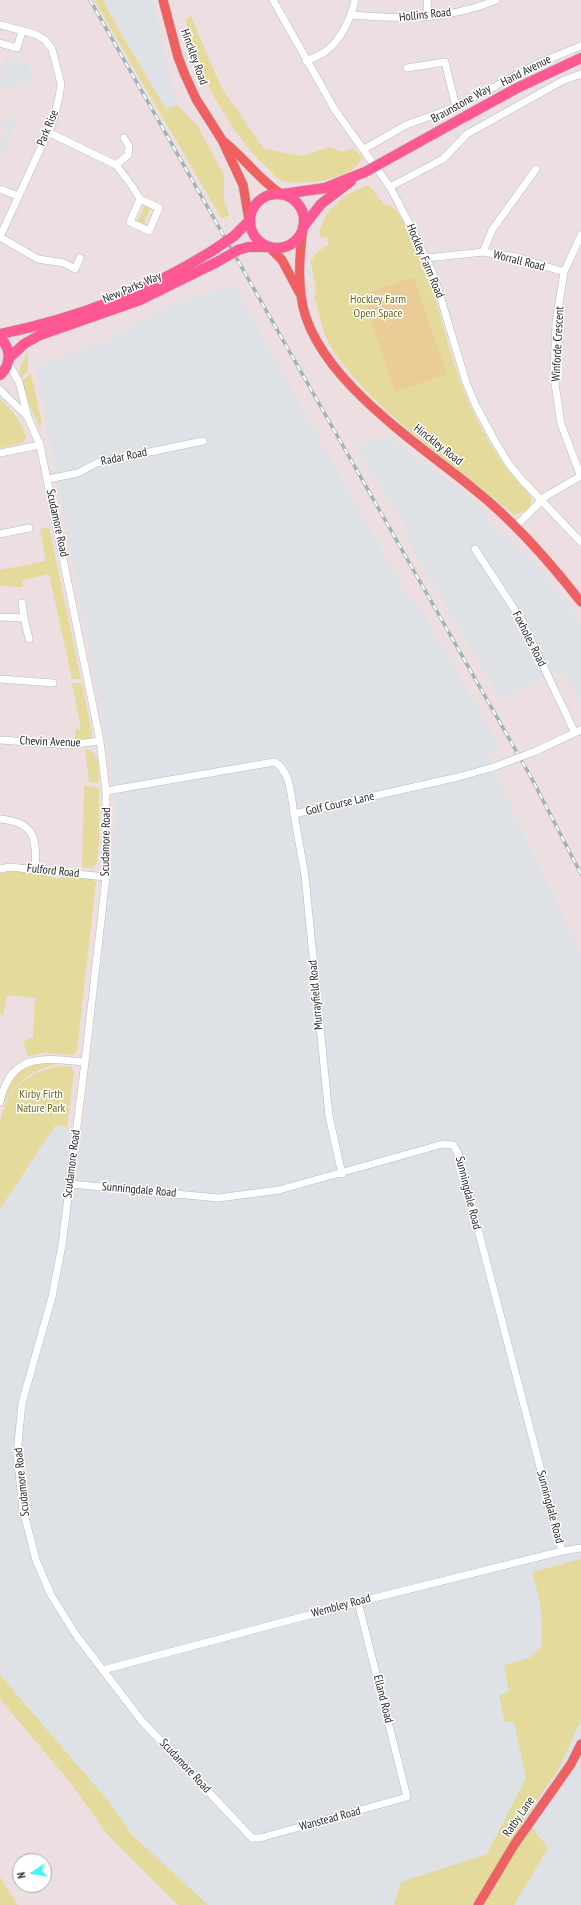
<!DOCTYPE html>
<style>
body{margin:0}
#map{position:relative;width:581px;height:1905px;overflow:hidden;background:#eddee1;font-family:"PT Sans Narrow",sans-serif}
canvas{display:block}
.north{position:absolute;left:12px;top:1853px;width:40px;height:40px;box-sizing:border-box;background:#fff;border:1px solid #aaa;border-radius:50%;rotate:258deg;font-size:11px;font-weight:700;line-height:16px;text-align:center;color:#2b2b2b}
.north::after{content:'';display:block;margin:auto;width:14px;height:18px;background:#3ff4f9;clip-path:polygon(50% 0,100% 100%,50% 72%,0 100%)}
</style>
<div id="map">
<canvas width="581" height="1905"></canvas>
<div class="north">N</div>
</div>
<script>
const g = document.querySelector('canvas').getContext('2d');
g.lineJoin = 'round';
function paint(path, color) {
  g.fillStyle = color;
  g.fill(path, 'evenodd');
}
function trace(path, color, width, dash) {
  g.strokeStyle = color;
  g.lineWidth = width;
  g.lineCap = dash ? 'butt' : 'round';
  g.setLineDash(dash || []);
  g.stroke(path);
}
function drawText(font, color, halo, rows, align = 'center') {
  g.font = font + ' "PT Sans Narrow",sans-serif';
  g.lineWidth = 3;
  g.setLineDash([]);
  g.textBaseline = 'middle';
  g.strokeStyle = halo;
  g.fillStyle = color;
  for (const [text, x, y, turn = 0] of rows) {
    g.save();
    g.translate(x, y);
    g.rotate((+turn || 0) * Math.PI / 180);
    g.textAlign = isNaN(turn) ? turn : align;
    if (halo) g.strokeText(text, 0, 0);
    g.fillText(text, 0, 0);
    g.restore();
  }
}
paint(new Path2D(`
 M103,0h50l24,105 -11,4z
 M5,57l25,8 -2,6 6,2 -3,11 -14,-4 -2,6 -15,4v-14z
 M14,114l5,3 -17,39 -2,-1v-16l2,1 5,-11 -7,-3 4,-8 7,2z
 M234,286l171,306 16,16 78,137 -13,10 95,198v952h-379l-70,-70 -132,-162v-465l27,-39 3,-9 26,-35 11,2h17l32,-312 -4,-44 -76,-405 71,-25 62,-36z
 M388,437l68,50 32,27v7l48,42 45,60v79l-16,-27 -12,-3 -51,29 -78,-132 -18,-34 4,-2 -54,-87z`), '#dee2e6');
paint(new Path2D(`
 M94,0h9l13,25 50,84 11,-4 20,20 27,50v26l5,14 -7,4z
 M191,16l30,71 43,62 38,7 28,-9 12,5 11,-4 10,10c-10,15 -21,18 -38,22 -13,2 -33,5 -45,0 -4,-2 -8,-8 -11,-11 -36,-31 -77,-103 -83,-150z
 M368,185l18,21 2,-2c14,9 20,27 27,42 25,50 31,105 53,155 12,26 26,52 43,73 7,8 15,15 20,23 2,11 -8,16 -17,18 -61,-52 -133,-97 -180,-163 -11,-15 -14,-38 -20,-55l2,-7 -5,-29 5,-8 13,-9 -2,-7h-6l-2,-4 7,-19 20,-19z
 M144,203l9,5 1,2 -4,-1 -6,13 4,3c-5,1 -12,-2 -14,-6l4,1 6,-13 -4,-3z
 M27,353l1,1v16l-8,9v-12z
 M31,373l11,52 -3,1 -19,-43z
 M0,399c13,12 22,22 26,39l-4,5 -22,5z
 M49,527l32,152h-9l-23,-105 -27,6 1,7 -23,-1v-16l46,-9 -6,-32z
 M72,683h10l10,51 -1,5 -17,3 2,-13h5z
 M85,749c17,4 13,19 14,34l-10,-1z
 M84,786l15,2v51l-2,25 -6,4 -9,-1z
 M12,871l37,3v3l10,2 1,-3 31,3 5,3 -19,168 -3,5 -31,-2 -15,3 -5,-15 10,-4 2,-39 -28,-3 -4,20h-3v-142z
 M47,1063l9,1c-26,7 -42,19 -54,43 4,-25 18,-43 45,-44z
 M59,1066l12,1 3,4 -7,56 -11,-2c-20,27 -36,56 -56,83v-85c5,-34 27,-50 59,-57z
 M581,1559v161l-22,48 -34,51 23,29 -34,57h-120l7,-23 86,-28 39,-76 -12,-56h-9l-6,-26 10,-5 -5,-26 25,-7 13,-13 -1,-39 -9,-34z
 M0,1675l109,127 23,33 76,70h-30l-70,-70 -38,-53 -70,-83z
 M0,1877l18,28h-18z`), '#e3da9b');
paint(new Path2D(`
 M413,277l34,97 -52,18 -33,-97z`), '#eacc96');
const minor = new Path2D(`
 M273,0l62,110 55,77 23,44 21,45 32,106 10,24 20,37 13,21 13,16 59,62
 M427,0l1,17
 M352,15c48,4 98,5 144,-15
 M0,25l35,9 10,6 7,9 9,35 -2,13 -6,24 -53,116
 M0,43l17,5 5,-17
 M306,61c6,-3 14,-5 20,-10 15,-11 25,-33 29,-51
 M407,68l38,-6 11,45
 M48,132l68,33 16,21 8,13 19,9 -10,23 -19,-9 10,-23
 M364,149l42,-24 50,-18 83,-44 42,-17
 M116,165l12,-10 1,-9 -5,-8
 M390,187l53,-28 24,-25 95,-53 19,-7
 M0,189l18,7
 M0,237l38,22 26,4 11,6 5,-11
 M483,252l9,-22 44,-61
 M427,258l56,-6 33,5 48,15
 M8,363l11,19 9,36 12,27 60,296 6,50v86l-21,185 -23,183 -10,52 -30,106 -5,51 6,56 13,50 15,35 25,40 65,85 111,118h8l147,-41 -49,-195
 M0,390l28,27
 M0,453l40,-8
 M581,477l-20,-53 -7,-47 2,-55 8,-50 17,-37
 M48,479l30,-6 19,-10 106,-22
 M515,527l31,-31 35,-20
 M0,534l29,-6
 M475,549l47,72 53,112
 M22,603l2,15
 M0,617l24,1 5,21
 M0,679l53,4
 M0,740l69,5 31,-4
 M536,751l45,-21
 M106,791l168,-29c17,8 17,35 20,52l164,-37 36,-10
 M294,814l11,62 24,240 13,58
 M0,819c35,3 37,20 35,50
 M0,869l9,-2 97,10
 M0,1102c11,-50 44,-44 85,-40
 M70,1184l148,14 61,-8 164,-46 10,1 5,8 104,398
 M103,1670l255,-68 204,-51 19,-3`);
const major = new Path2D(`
 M163,0l15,57 7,18 11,24 26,41 21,45 6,35
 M223,141c21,16 35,38 58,53
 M303,228c-3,22 -5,45 -2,67 8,79 117,148 174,195 40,32 74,71 106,112
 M269,247l13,13 18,34
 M478,1905l36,-60 57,-81 10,-20`);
const highway = new Path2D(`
 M466,116l51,-28 64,-30
 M250 221a27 27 0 1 1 54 0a27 27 0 1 1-54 0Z
 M283,194l42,-6 40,-16
 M303,227l18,-23 30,-23
 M234,236l15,-15
 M238,250l10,-3h20
 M0,334c75,-15 148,-43 212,-83
 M0,338c11,10 12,26 0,37
 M9,358l15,-14 16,-9 100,-35 77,-38`);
trace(minor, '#b1bebf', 8);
trace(major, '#bfbfbf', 10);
trace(highway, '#bfbfbf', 11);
trace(minor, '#fff', 7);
trace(major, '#f06062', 9);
trace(highway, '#fd5893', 10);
const rail = new Path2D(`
 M90,0l442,779 49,95`);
trace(rail, '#a0b4b6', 3.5);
trace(rail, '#fff', 2, [6]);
const minorBridge = new Path2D(`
 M494,767l42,-16`);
const highwayBridge = new Path2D(`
 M365,172l101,-56
 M212,251l22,-15
 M217,262l21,-12`);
trace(minorBridge, '#b1bebf', 8, []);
trace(highwayBridge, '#bfbfbf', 11, []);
trace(minorBridge, '#fff', 7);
trace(highwayBridge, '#fd5893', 10);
drawText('12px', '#2b2b2b', '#fff', [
 ["Hollins Road",425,15,-6],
 ["Hinckley Road",194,57,70],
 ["Hand Avenue",526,71,-27],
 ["Braunstone Way",461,104,-29],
 ["Park Rise",48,128,-68],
 ["Hockley Farm Road",425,261,67],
 ["Worrall Road",519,261,14],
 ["New Parks Way",132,288,-23],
 ["Winforde Crescent",558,344,-87],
 ["Hinckley Road",438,445,38],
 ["Radar Road",124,457,-12],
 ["Scudamore Road",57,523,78],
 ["Foxholes Road",529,639,63],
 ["Chevin Avenue",50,742,2],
 ["Golf Course Lane",340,804,-13],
 ["Scudamore Road",106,842,-89],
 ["Fulford Road",53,871,6],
 ["Murrayfield Road",316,995,-95],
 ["Scudamore Road",72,1164,-83],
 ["Sunningdale Road",139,1190,5],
 ["Sunningdale Road",468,1193,76],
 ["Scudamore Road",22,1482,-96],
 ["Sunningdale Road",550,1507,75],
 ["Wembley Road",341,1606,-15],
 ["Elland Road",383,1699,76],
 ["Scudamore Road",185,1766,47],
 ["Ratby Lane",519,1817,-55],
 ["Wanstead Road",330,1819,-15]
]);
drawText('12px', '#69691b', '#fff', [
 ["Hockley Farm",378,300],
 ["Open Space",378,314],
 ["Kirby Firth",41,1095],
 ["Nature Park",41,1109]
]);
</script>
